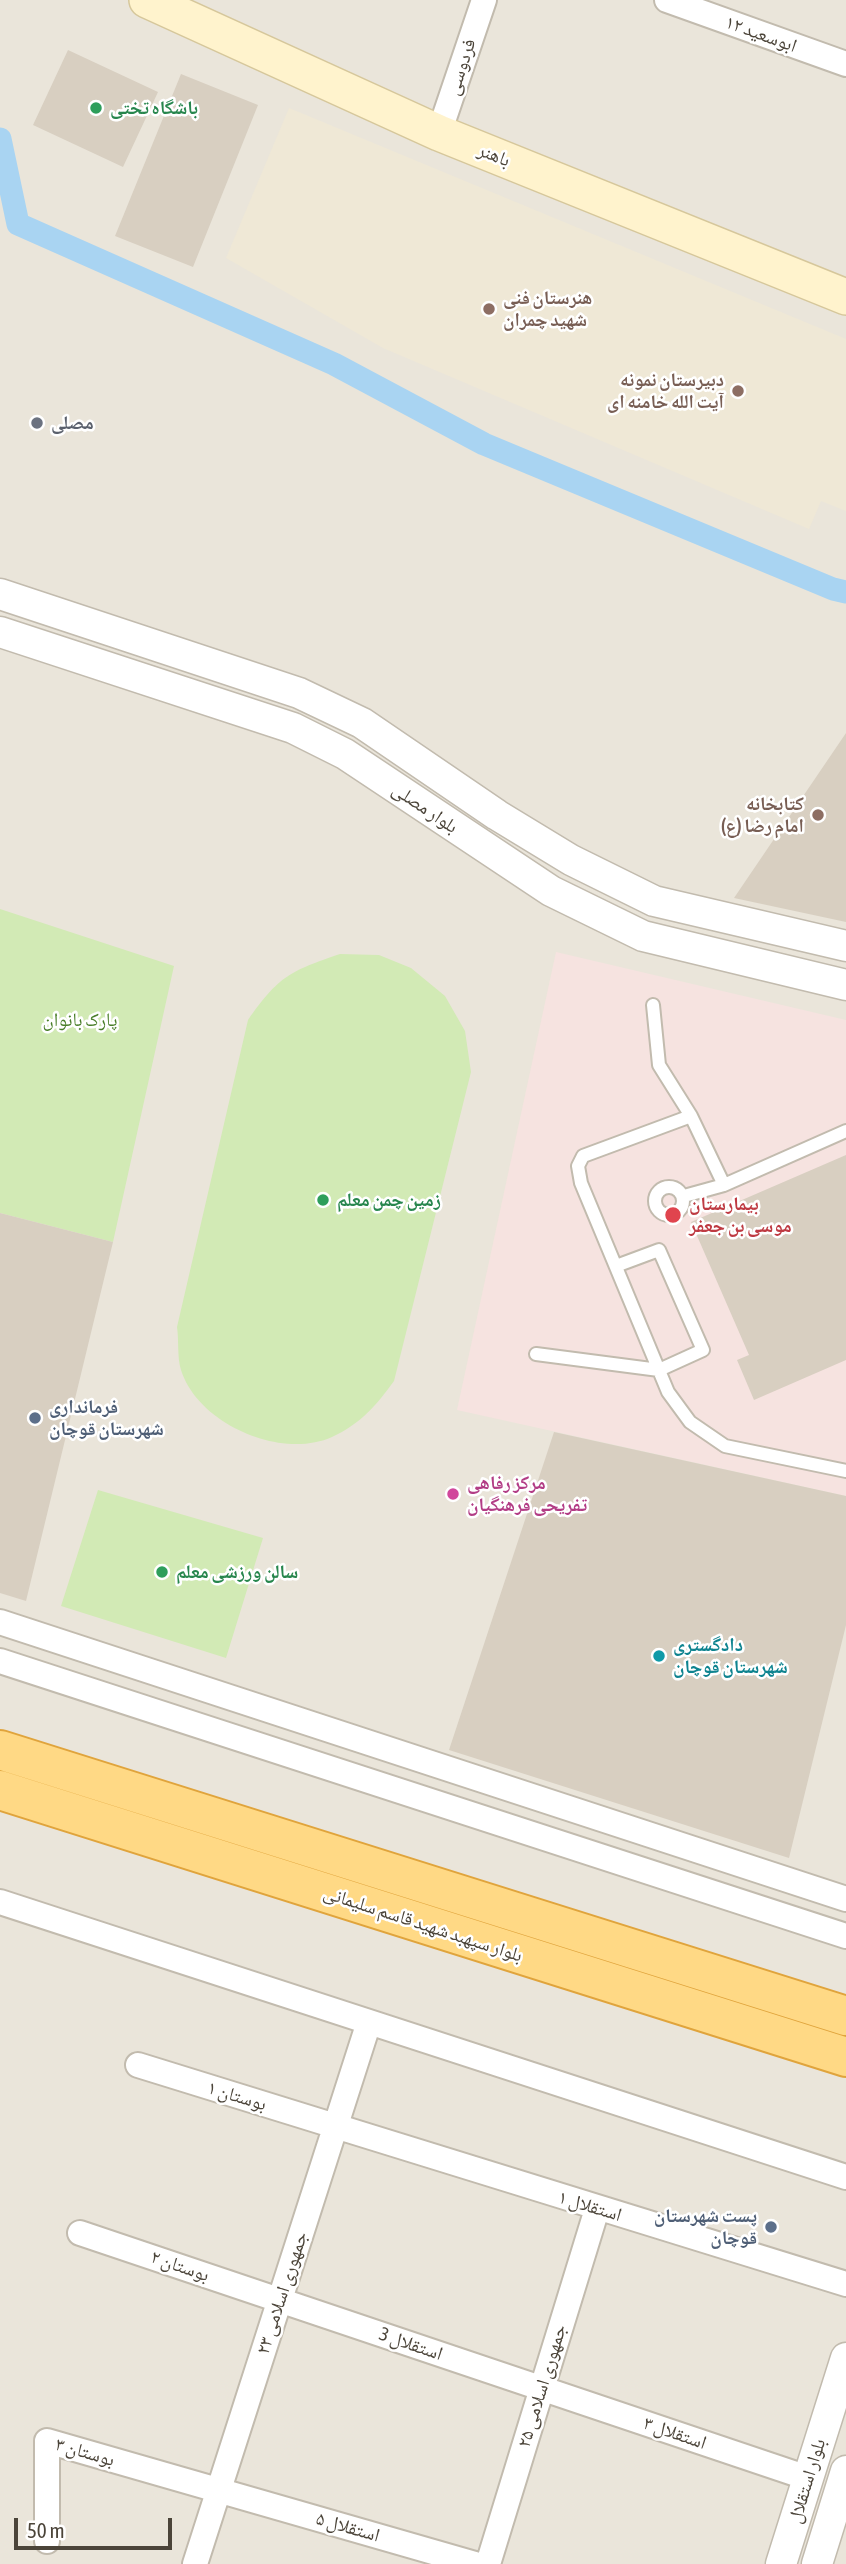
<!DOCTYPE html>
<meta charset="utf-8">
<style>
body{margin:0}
#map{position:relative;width:846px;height:2564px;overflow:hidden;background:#f6f3ec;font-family:"Asap Condensed",sans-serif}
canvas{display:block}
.scale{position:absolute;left:14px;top:2518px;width:158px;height:32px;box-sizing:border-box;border:4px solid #4b4439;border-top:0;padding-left:9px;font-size:21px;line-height:24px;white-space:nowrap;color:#4b4439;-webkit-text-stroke:5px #fff;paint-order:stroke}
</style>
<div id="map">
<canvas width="846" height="2564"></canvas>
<div class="scale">50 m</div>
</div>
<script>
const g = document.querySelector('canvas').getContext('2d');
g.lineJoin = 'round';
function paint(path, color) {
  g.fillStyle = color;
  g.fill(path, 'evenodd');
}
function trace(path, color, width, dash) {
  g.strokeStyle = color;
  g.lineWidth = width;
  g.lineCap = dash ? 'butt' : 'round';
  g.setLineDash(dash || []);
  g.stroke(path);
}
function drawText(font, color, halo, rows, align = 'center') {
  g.font = font + ' "Asap Condensed","Noto Naskh Arabic",sans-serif';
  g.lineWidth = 5;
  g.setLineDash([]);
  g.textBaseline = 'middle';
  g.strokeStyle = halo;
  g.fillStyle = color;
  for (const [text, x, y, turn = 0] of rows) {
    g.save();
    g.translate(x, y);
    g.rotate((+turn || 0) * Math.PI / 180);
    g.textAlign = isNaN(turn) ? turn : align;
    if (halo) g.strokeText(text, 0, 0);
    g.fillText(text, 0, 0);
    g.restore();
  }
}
paint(new Path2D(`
 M0,0h846v2564h-846z`), '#eae5da');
paint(new Path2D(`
 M289,108l557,231v172l-25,-10 -12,28 -426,-181 -157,-90z`), '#efe8d6');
paint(new Path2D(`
 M556,952l290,68v476l-389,-86z`), '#f6e3e0');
paint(new Path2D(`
 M0,909l174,57 -61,276 -113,-29z
 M340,954l39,1 32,13 34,28 20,35 6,41 -77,309c-18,25 -34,43 -62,56 -51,23 -134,-13 -151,-67 -4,-13 -2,-30 -4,-43l71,-307c31,-44 42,-49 92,-66z
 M98,1490l165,48 -37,120 -165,-52z`), '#d2eab5');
trace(new Path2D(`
 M0,139l18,85 316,140 150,80 349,145 13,3`), '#a9d4f2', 23);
paint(new Path2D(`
 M68,50l90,42 -35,75 -90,-42z
 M181,74l77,31 -65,162 -78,-31z
 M846,733v189l-112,-24z
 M846,1155v205l-92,40 -17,-40 12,-5 -58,-133z
 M0,1213l113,29 -87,359 -26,-8z
 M554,1432l292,64v129l-57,233 -340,-108z`), '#d8cfc1');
const service = new Path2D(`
 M653,1005l6,60 32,51 33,69 122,-54
 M691,1116l-108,40 -5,10 3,17 87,209 22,30 35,24 121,25
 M655 1201a14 14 0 1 1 28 0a14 14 0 1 1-28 0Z
 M684,1196l40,-11
 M536,1354l123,16 44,-20 -44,-100 -43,16`);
const minor = new Path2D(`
 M667,0l179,64
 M439,133l45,-133
 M0,1622l846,277
 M0,1661l846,275
 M0,1902l846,275
 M138,2065l708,219
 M80,2233l728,245
 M47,2541v-100l428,123
 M195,2564l174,-542
 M488,2564l109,-355`);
const tertiary = new Path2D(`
 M0,594l299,99 63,30 135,92 74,45 83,41 192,45
 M0,632l293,96 52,26 206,137 92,45 203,49
 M781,2564l65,-206
 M817,2564l29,-93`);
const secondary = new Path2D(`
 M147,0l292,133 407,164`);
const trunk = new Path2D(`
 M0,1750l846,266
 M0,1790l846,267`);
trace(service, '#c2bbae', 16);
trace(minor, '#c2bbae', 28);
trace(tertiary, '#c2bbae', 33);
trace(secondary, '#d6c79b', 38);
trace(trunk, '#e0a43c', 42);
trace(service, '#fff', 12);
trace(minor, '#fff', 24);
trace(tertiary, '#fff', 30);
trace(secondary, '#fff3cd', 35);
trace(trunk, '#ffd985', 38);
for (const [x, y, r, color] of [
 [96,108,7,"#2e9e5b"],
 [489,309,7,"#8d6e63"],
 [738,391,7,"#8d6e63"],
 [37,423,7,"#6b7280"],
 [818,815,7,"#8d6e63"],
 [323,1200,7,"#2e9e5b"],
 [673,1215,9,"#e0444e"],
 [35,1418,7,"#5c6f8a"],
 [453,1494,7,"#d1479c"],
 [162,1572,7,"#2e9e5b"],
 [659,1656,7,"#0f9aa8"],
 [771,2227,7,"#5c6f8a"]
]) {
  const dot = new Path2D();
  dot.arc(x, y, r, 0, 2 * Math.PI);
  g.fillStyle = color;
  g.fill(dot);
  trace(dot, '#fff', 2.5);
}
drawText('19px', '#4b4439', '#fff', [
 ["ابوسعید ۱۲",761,34,20],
 ["فردوسی",461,67,-72],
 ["باهنر",494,155,22],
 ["بلوار مصلی",425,808,34],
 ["بلوار سپهبد شهید قاسم سلیمانی",423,1924,18],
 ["بوستان ۱",237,2096,17],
 ["استقلال ۱",590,2206,17],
 ["بوستان ۲",180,2266,19],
 ["جمهوری اسلامی ۲۳",282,2293,-72],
 ["استقلال 3",411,2344,19],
 ["جمهوری اسلامی ۲۵",542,2386,-73],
 ["استقلال ۳",675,2433,19],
 ["بوستان ۳",85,2452,16],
 ["بلوار استقلال",807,2481,-73],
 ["استقلال ۵",348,2527,16]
]);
drawText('bold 19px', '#27864d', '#fff', [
 ["باشگاه تختی",110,108],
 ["زمین چمن معلم",337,1200],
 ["سالن ورزشی معلم",176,1572]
], 'left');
drawText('bold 19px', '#785e54', '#fff', [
 ["هنرستان فنی",503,298,"left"],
 ["شهید چمران",503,320,"left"],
 ["دبیرستان نمونه",724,380],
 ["آیت الله خامنه ای",724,402],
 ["کتابخانه",804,804],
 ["امام رضا (ع)",804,826]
], 'right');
drawText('bold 19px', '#5b616d', '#fff', [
 ["مصلی",51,423]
], 'left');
drawText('19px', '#4a7f2a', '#fff', [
 ["پارک بانوان",80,1020]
]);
drawText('bold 19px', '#be3a42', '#fff', [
 ["بیمارستان",689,1204],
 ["موسی بن جعفر",689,1226]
], 'left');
drawText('bold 19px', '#4e5e75', '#fff', [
 ["فرمانداری",49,1407],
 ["شهرستان قوچان",49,1429],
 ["پست شهرستان",757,2216,"right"],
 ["قوچان",757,2238,"right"]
], 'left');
drawText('bold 19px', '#b23c85', '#fff', [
 ["مرکز رفاهی",467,1483],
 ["تفریحی فرهنگیان",467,1505]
], 'left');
drawText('bold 19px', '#0d838f', '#fff', [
 ["دادگستری",673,1645],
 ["شهرستان قوچان",673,1667]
], 'left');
</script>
